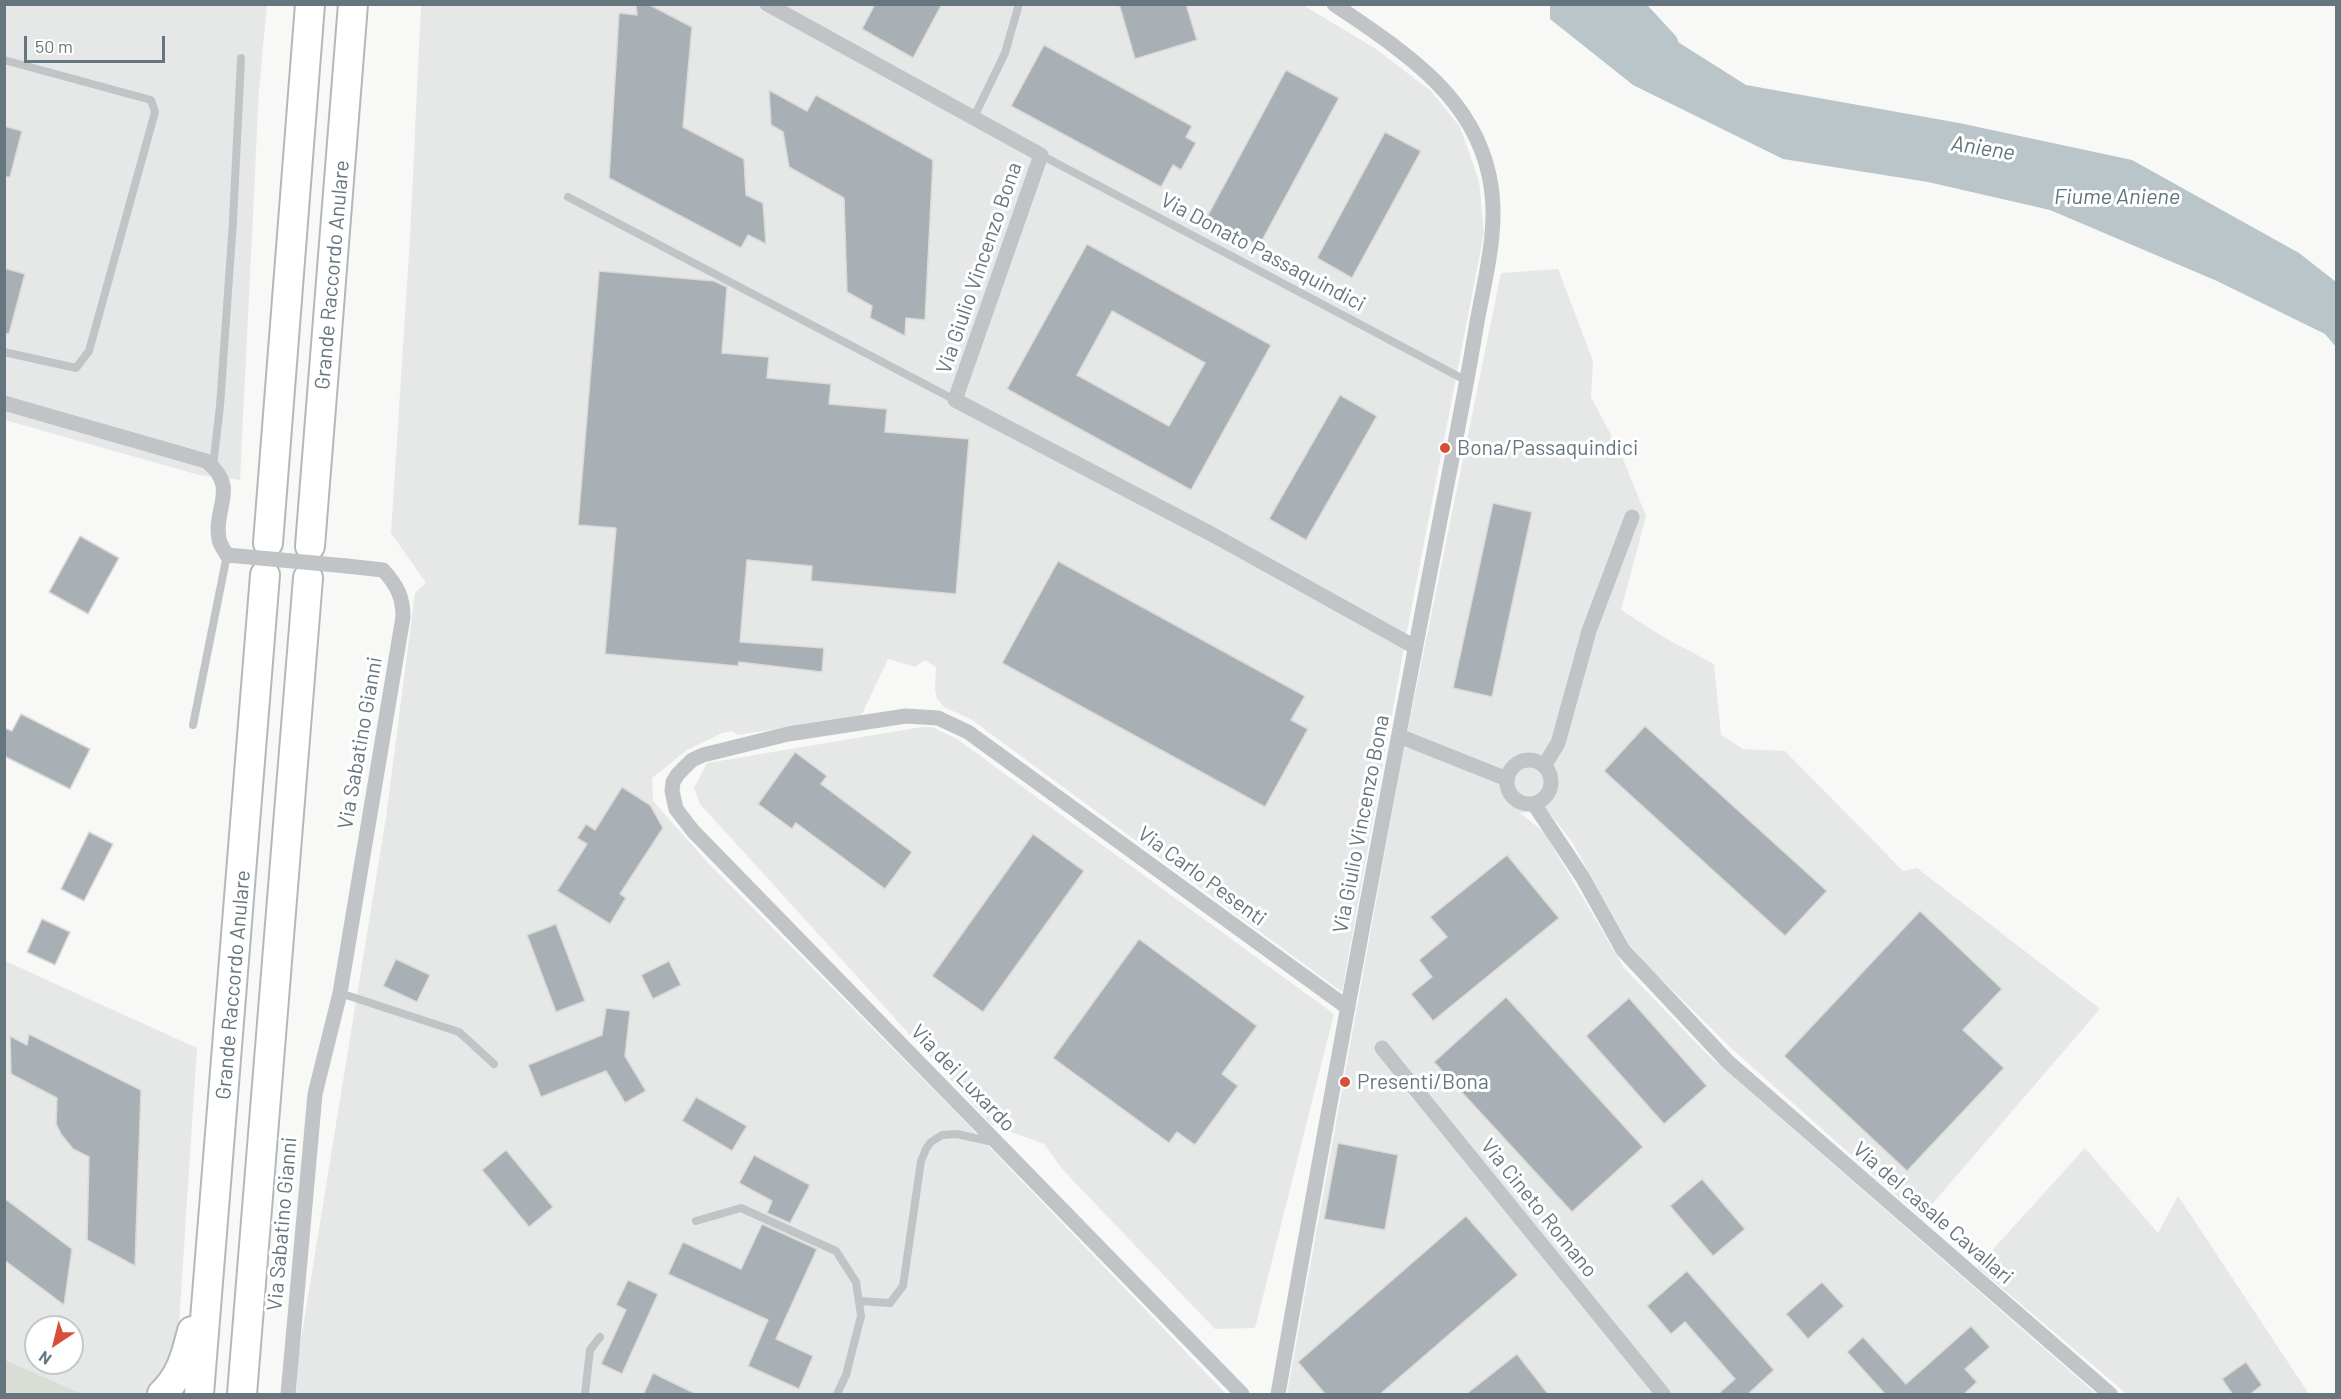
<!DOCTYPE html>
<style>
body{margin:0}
#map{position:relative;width:2341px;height:1399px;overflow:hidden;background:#f8f8f6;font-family:Barlow,sans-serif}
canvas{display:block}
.frame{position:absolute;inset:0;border:6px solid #66767f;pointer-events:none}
.north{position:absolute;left:24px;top:1315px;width:60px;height:60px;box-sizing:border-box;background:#fff;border:2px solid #c2c8cc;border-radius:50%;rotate:215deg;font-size:16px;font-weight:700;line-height:24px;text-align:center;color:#66767f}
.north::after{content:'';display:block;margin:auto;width:21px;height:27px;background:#d65038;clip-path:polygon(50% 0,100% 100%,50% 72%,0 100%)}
.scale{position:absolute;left:24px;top:36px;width:141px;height:27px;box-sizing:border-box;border:3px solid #66767f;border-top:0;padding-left:8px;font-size:18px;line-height:21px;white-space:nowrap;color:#66767f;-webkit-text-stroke:4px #fff;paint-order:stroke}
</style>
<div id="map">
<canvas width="2341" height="1399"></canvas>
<div class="frame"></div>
<div class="north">N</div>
<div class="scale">50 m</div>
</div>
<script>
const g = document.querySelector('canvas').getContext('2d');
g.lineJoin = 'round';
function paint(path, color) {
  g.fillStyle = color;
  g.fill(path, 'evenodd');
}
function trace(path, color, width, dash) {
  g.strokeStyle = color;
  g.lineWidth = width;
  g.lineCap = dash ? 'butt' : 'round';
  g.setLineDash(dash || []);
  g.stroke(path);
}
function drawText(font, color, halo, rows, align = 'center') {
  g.font = font + ' Barlow,sans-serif';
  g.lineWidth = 6;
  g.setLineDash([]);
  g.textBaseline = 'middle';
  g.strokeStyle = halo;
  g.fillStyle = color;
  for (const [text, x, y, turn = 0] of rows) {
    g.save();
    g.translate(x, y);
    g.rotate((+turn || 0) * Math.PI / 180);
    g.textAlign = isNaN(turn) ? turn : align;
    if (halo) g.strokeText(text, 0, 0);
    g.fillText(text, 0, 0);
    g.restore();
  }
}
paint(new Path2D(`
 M4,5h263l-8,85 -19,390 -41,-5 -194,-55z
 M421,5h882l73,44 55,42 29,36 19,54 5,52 -77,398 -65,361 -370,-272 -28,-13 -7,-8 -2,-9 1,-23 -11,-7 -10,7 -27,-8 -27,57 -124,19 -4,-4 -11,2 -35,17 -35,28 1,23 57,64 236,237 280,292h-930l2,-36 88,-541 29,-224 11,-10 -35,-50 19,-295z
 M1558,269l35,92 -2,36 30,57 25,62 -25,94 44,28 49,26 7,71 22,14 42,2 118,120 14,-3 183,141 -179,208 -190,-169 -80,-79 -22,-25 -57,-102 -25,-32 -27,3 24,19 80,136 83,86 389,340h-809l115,-636 99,-485z
 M922,727h10l25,12 377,275 -79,314 -40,1 -153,-160 -18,-25 -52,-19 -292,-321 -6,-16 13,-25z
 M5,961l192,87 -19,291 -10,30 -24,25h-61l-78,-34zM36,1327h36v36h-36z
 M2085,1148l73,85 20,-37 131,198h-182l-150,-127z`), '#e6e8e7');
paint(new Path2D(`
 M5,1360l78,34h-78z`), '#d9ddd5');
paint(new Path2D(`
 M1550,5h73l1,3 122,77 213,38 173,37 167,93 37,29v65l-11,-13 -108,-53 -167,-71 -122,-28 -145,-23 -150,-74 -83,-66z`), '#b9c5c9');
trace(new Path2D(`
 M1623,4l39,42`), '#b9c5c9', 34);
const building = new Path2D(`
 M636,4h12l44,23 -9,100 61,32 2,36 17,8 3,41 -18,-9 -7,13 -132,-70 10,-165 18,2z
 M875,4h67l-29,54 -51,-29z
 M1119,4h67l11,36 -62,19z
 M1044,45l148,81 -6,11 10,6 -15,27 -8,-5 -12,22 -150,-81z
 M1286,70l53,28 -80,148 -52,-29z
 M769,90l38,21 9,-16 117,65 -8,160 -19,-2 -1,18 -35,-18 2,-12 -25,-14 -3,-94 -55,-31 -6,-35 -12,-7z
 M4,126l18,5 -12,46h-6z
 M1385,132l36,19 -69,127 -35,-20z
 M1087,244l184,101 -80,145 -184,-101zM1112,311l93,52 -36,63 -92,-51z
 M4,268l21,6 -16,60 -5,-1z
 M599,271l115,10 13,6 -5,66 47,4 -2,21 64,6 -2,20 58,5 -2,23 84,7 -13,155 -145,-13 1,-15 -65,-6 -7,82 84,6 -2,24 -83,-10 -1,4 -133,-12 11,-126 -38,-3z
 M1340,395l37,21 -71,124 -37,-21z
 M1493,503l39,9 -40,185 -39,-9z
 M80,536l39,22 -31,56 -39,-22z
 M1058,561l247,135 -14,24 17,9 -43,78 -263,-144z
 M21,714l69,35 -20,40 -66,-33v-28l8,3z
 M1645,726l182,165 -42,45 -181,-165z
 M795,752l32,24 -6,8 91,68 -27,37 -89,-66 -4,6 -34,-25z
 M622,787l28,18 13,23 -43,66 6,4 -16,26 -53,-33 30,-47 -10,-6 9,-14 9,6z
 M89,832l24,12 -29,57 -23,-12z
 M1033,834l51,37 -101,141 -51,-36z
 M1507,855l52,63 -126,103 -22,-27 21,-17 -13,-17 28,-23 -17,-20z
 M1920,911l82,78 -39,41 41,38 -97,103 -123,-115z
 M42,919l28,13 -15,33 -28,-13z
 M556,924l29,77 -29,11 -29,-77z
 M1139,939l118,87 -35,48 16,12 -43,59 -18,-13 -8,11 -116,-85z
 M396,959l34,16 -13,27 -34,-16z
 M669,961l12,24 -28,14 -12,-24z
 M1506,997l137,150 -71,65 -138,-150z
 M1629,998l78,88 -43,38 -78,-88z
 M606,1008l24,3 -5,45 21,35 -21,12 -19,-32 -65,26 -13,-32 74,-30z
 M29,1034l112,56 -6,176 -48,-26 2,-83 -16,-8 -12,-15 -5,-10 1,-26 -46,-24 -1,-38 17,9z
 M696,1097l51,29 -15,25 -50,-30z
 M1338,1143l60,12 -13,75 -61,-11z
 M506,1150l47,57 -24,20 -47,-57z
 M754,1155l56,30 -20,38 -23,-10 5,-12 -33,-18z
 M1702,1179l43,50 -32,27 -43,-50z
 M4,1198l68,51 -8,56 -60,-45z
 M1466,1216l52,59 -139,120h-53l-28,-33z
 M762,1224l55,25 -41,90 37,17 -14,33 -51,-23 20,-46 -100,-46 15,-32 58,27z
 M1687,1271l87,99 -27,25h-30l18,-16 -50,-57 -14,12 -24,-28z
 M628,1280l30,14 -36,80 -21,-10 25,-54 -10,-5z
 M1822,1282l22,24 -36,33 -22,-25z
 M1971,1326l19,21 -25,22 12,13 -14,13h-77l-39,-43 16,-15 43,47z
 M1517,1354l32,41h-84z
 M2246,1362l16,23 -13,10h-16l-11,-16z
 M653,1373l45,22h-55z`);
paint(building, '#a8b0b5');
trace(building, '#dadad8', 1.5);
const motorway = new Path2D(`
 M268,543l42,-539
 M310,546l43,-542
 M162,1394c19,-18 24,-39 30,-63
 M199,1394l66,-819
 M242,1394l66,-816`);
trace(motorway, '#b3b8ba', 32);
trace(new Path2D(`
 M4,60l147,40 4,12 -66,239 -13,17 -72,-16
 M974,117l31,-64 14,-49
 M1041,155l426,226
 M568,197l387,203
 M213,466l7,-60 13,-185 8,-163
 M193,725l34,-170
 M340,993l119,39 35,32
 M696,1221l45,-13 95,43 20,31 5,34 -15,59 -9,19
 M859,1301l31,2 13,-17 18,-125 5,-12 5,-7 11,-7 15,-1 36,8
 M585,1394l5,-44 10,-13`), '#c0c4c7', 8);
trace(new Path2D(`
 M767,4l274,151 -86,245 260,136 200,111
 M4,403l202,58c34,27 7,46 13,78 1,6 5,11 8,16
 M1399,736l108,43
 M1507 782a22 22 0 1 1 44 0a22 22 0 1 1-44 0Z
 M1544,766l14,-23 31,-112 43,-114
 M1534,804l49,74 40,72 105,112 382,332
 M1382,1048l281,346
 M288,1394l27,-300 25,-101 63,-376c0,-20 -6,-32 -20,-47l-36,-4
 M1242,1394l-549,-563 -17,-22 -4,-18 1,-9 5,-8 14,-14 11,-5 85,-21 118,-18 32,2 30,14 380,276
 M1278,1394c50,-285 103,-569 158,-853 14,-73 29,-146 41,-219 9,-49 23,-98 12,-147 -18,-83 -90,-126 -155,-171`), '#c0c4c7', 15);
trace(motorway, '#fff', 28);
trace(new Path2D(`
 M227,555l120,11`), '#c0c4c7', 15);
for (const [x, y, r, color] of [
 [1445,448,6,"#d65038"],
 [1345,1082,6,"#d65038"]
]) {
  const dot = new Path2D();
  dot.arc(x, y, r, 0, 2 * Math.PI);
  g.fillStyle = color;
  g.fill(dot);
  trace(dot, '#fff', 2);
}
drawText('21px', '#66767f', '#fff', [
 ["Via Donato Passaquindici",1263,252,28],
 ["Via Giulio Vincenzo Bona",979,268,-71],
 ["Grande Raccordo Anulare",332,275,-85],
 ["Via Sabatino Gianni",360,743,-80],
 ["Via Giulio Vincenzo Bona",1361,824,-79],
 ["Via Carlo Pesenti",1202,876,36],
 ["Grande Raccordo Anulare",233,985,-85],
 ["Via dei Luxardo",963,1078,46],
 ["Via Cineto Romano",1539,1208,51],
 ["Via del casale Cavallari",1933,1213,41],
 ["Via Sabatino Gianni",282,1224,-85]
]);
drawText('21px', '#66767f', '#fff', [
 ["Bona/Passaquindici",1457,448],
 ["Presenti/Bona",1357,1082]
], 'left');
drawText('italic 22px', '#607479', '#fff', [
 ["Aniene",1983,148,9],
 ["Fiume Aniene",2117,197]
]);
</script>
